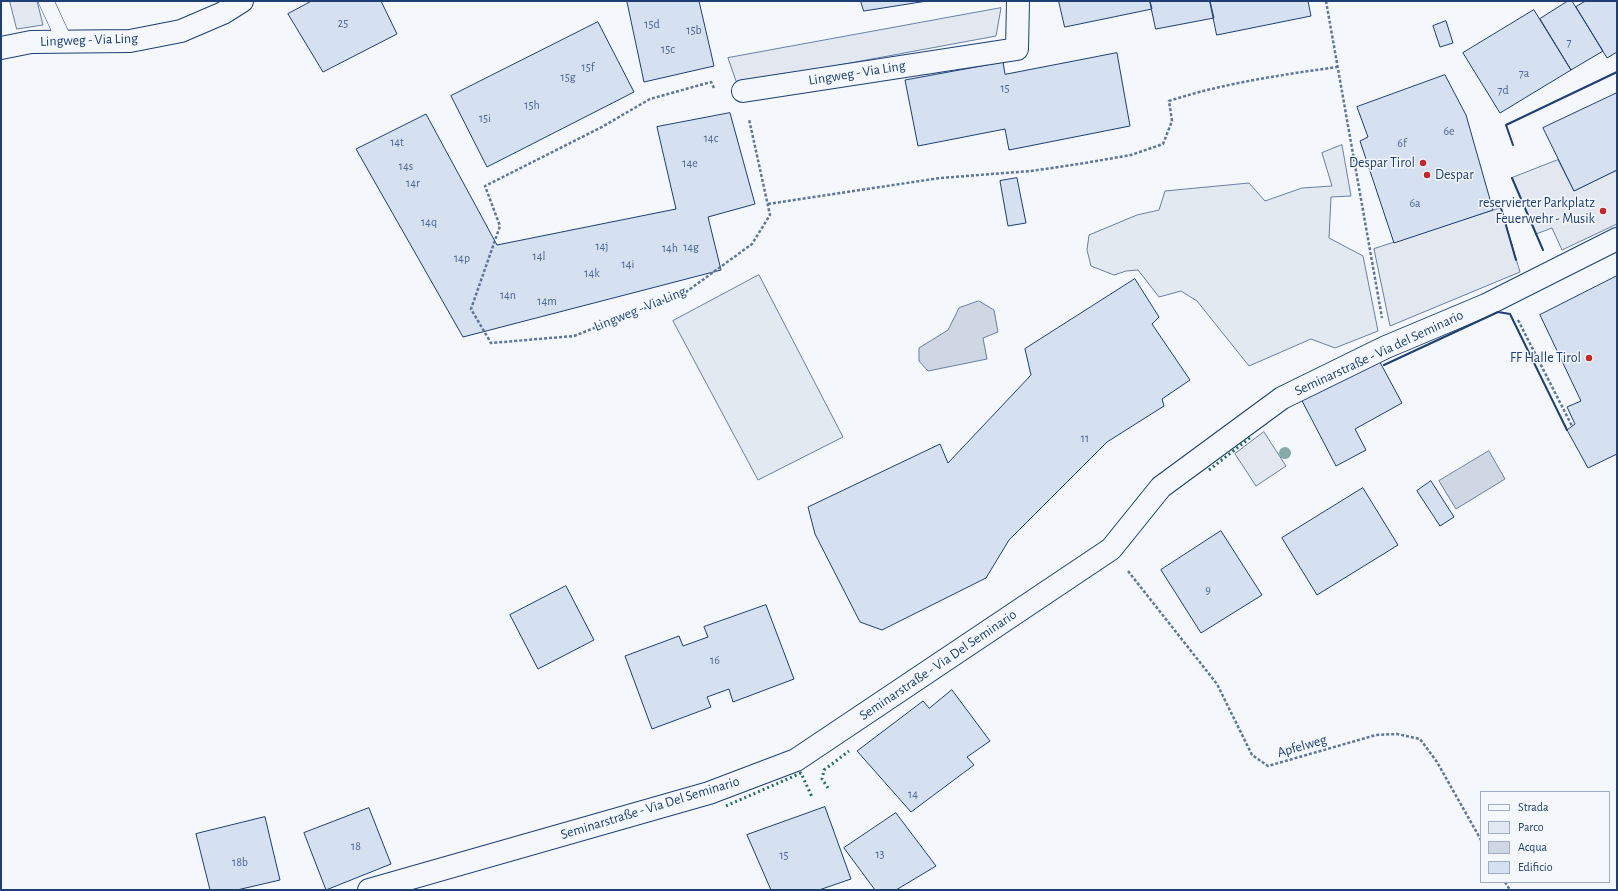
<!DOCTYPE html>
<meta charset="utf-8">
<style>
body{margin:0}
#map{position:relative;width:1618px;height:891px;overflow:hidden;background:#f4f7fb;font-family:"Alegreya Sans",sans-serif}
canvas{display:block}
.frame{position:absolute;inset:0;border:2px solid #1d3f73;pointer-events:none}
.legend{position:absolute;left:1480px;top:791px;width:130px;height:92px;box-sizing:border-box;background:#f4f7fb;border:1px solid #9eadc5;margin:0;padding:5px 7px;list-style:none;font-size:12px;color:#1d3f73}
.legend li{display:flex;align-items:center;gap:8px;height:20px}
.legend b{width:20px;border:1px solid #9eadc5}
</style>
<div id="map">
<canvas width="1618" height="891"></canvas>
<div class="frame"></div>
<ul class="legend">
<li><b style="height:5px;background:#f4f7fb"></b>Strada</li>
<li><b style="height:11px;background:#e3e9f0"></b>Parco</li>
<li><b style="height:11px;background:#cfd7e4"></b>Acqua</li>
<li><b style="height:11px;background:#d5e0f0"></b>Edificio</li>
</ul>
</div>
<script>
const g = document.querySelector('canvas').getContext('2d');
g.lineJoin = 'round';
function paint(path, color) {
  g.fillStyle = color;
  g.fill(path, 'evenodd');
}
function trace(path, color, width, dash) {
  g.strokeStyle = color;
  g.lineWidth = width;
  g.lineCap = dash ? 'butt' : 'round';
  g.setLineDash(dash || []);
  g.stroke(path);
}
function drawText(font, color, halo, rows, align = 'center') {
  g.font = font + ' "Alegreya Sans",sans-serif';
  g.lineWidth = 3;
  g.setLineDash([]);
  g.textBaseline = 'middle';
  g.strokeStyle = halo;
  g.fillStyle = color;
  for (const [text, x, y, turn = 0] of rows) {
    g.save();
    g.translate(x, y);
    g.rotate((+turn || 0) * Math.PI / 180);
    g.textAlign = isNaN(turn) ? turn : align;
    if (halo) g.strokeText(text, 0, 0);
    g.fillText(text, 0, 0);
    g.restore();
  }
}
const green = new Path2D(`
 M1342,145l9,51 -20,1 -2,41 34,18 15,75 -43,17 -24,-9 -62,27 -52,-65 -16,-10 -22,6 -21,-27 -12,1 -12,4 -23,-9 -4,-16 2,-15 48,-20 22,-5 6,-19 84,-8 16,18 37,-13 30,-2 -10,-33z
 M759,275l84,162 -85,43 -85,-159z`);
paint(green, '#e3e9f0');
trace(green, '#687fa3', 1);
const parking = new Path2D(`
 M10,1h27l6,24 -26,4z
 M1001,8l-5,28 -259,48 -9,-26z
 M1558,160l16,31 43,-21v54l-55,26 -10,-22 -16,6 -24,-56z
 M1501,208l19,64 -130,54 -16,-77z
 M1264,432l22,34 -30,20 -21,-32z`);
paint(parking, '#e3e8f0');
trace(parking, '#687fa3', 1);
const water = new Path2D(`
 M979,301l15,9 4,22 -15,6 4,21 -59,12 -9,-10v-13l29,-18 11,-22z
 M1489,451l16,28 -49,30 -17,-28z`);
paint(water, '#cfd7e4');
trace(water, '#687fa3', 1);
const building = new Path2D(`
 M312,1h69l16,33 -74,38 -35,-58z
 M632,1h67l15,65 -70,16 -17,-80z
 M861,1h66l-63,10z
 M1059,1h91l2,8 -87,18z
 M1150,1h60l4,17 -58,11z
 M1210,1h98l3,15 -94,19z
 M1568,1h4l31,50 -32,19 -31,-51z
 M1586,1h31v51l-10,6 -31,-51z
 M1534,10l37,60 -71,43 -37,-60z
 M1446,21l7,22 -13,4 -7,-21z
 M598,22l36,70 -147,75 -36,-71z
 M1117,53l13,73 -121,24 -4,-21 -87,17 -13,-66 98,-18 2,12z
 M1445,75l21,40 27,95 -99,33 -34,-102 8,-4 -11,-30z
 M1617,93v77l-43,21 -31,-63z
 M730,113l25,91 -47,13 13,53 -258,67 -107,-188 70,-35 71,131 179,-36 -19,-82z
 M1017,178l9,45 -18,3 -8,-45z
 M1617,276v178l-29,14 -21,-38 8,-6 -8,-17 14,-6 -41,-86z
 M1135,279l24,38 -7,7 38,56 -28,19 2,7 -57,36 -98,98 -23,38 -104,52 -22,-8 -45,-88 -7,-27 132,-63 8,19 83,-88 -6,-26z
 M1376,355l26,48 -47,26 11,21 -30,16 -37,-71z
 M1431,481l23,36 -14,9 -23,-35z
 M1363,488l35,57 -81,50 -35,-57z
 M1221,531l41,64 -61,38 -40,-63z
 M566,586l28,54 -56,29 -28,-54z
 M766,605l28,74 -61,23 -4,-13 -22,8 4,10 -59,22 -27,-73 54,-20 4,10 25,-9 -4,-10z
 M952,690l38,51 -23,16 7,8 -63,47 -54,-61 66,-50 6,7z
 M825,807l26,72 -32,11h-48l-24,-55z
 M369,808l22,56 -65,26 -22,-57z
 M896,813l40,53 -40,24h-21l-31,-42z
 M265,817l15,63 -43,10h-27l-14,-56z`);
paint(building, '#d5e0f0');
trace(building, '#1d3f73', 1);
const lane = new Path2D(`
 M46,1l19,41`);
const street = new Path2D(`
 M1,48l30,-6 99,-1 51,-10 42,-18 19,-12
 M743,91l274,-42 1,-48
 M369,890l340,-97 87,-33 315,-211 50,-62 121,-89 104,-51 100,-42 131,-66`);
trace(lane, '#1d3f73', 16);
trace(street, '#1d3f73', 24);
trace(new Path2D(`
 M1326,1l56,317
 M714,88l-3,-6 -61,17 -50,29 -115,58 15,40 -29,83 20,34 83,-7 112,-44 66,-48 18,-29 -21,-96
 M768,204l172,-26 91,-7 48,-7 52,-9 32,-11 9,-23 -3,-20c55,-18 112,-26 168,-34
 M1518,320l54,106
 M1128,571l89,113 35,71 16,11 108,-31 21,-1 23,5 17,23 44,78
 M1505,882l5,8`), '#5e769c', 2.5, [3, 2]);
trace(lane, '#f4f7fb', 15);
trace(street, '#f4f7fb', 22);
trace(new Path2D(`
 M1209,470l42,-33
 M828,788l-6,-9 2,-9 25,-19
 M726,806l75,-33 11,24`), '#2c6c60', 3, [2, 3]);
trace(new Path2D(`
 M1513,145l-7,-20 111,-53
 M1512,178l31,72
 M1501,208l15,52
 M1384,365l114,-53 12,2 57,116`), '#1d3f73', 2);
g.fillStyle = '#86aba6';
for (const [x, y] of [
 [1285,453]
]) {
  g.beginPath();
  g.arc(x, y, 6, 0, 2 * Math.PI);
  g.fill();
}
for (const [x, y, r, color] of [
 [1423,163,4,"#c62828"],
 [1427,175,4,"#c62828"],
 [1603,211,4,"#c62828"],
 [1589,358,4,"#c62828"]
]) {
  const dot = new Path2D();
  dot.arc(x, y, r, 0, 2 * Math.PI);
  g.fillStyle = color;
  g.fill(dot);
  trace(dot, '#f4f7fb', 1.5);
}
drawText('12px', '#4b6792', null, [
 ["25",343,23],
 ["15d",652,24],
 ["15b",694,30],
 ["7",1569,42],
 ["15c",668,49],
 ["15f",588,67],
 ["7a",1524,73],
 ["15g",568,77],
 ["15",1005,88],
 ["7d",1503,90],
 ["15h",532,105],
 ["15i",485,118],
 ["6e",1449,131],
 ["14c",711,138],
 ["14t",397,142],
 ["6f",1402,143],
 ["14e",690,163],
 ["14s",406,166],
 ["14r",413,183],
 ["6a",1415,203],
 ["14q",429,222],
 ["14j",602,246],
 ["14g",691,247],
 ["14h",670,248],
 ["14l",539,256],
 ["14p",462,258],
 ["14i",628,264],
 ["14k",592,273],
 ["14n",508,295],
 ["14m",547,301],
 ["11",1085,438],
 ["9",1208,590],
 ["16",715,660],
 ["14",913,794],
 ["18",356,846],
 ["13",880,854],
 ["15",784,855],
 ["18b",240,862]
]);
drawText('14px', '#1d3f73', '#f4f7fb', [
 ["Lingweg - Via Ling",89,40,-2],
 ["Lingweg - Via Ling",857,73,-9],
 ["Lingweg - Via Ling",640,309,-22],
 ["Seminarstraße - Via del Seminario",1379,353,-25],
 ["Seminarstraße - Via Del Seminario",938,665,-34],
 ["Apfelweg",1302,746,-16],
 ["Seminarstraße - Via Del Seminario",650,808,-17]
]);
drawText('14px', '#1d3f73', '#f4f7fb', [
 ["Despar Tirol",1415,163],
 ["Despar",1435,175,"left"],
 ["reservierter Parkplatz",1595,203],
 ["Feuerwehr - Musik",1595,219],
 ["FF Halle Tirol",1581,358]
], 'right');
</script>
